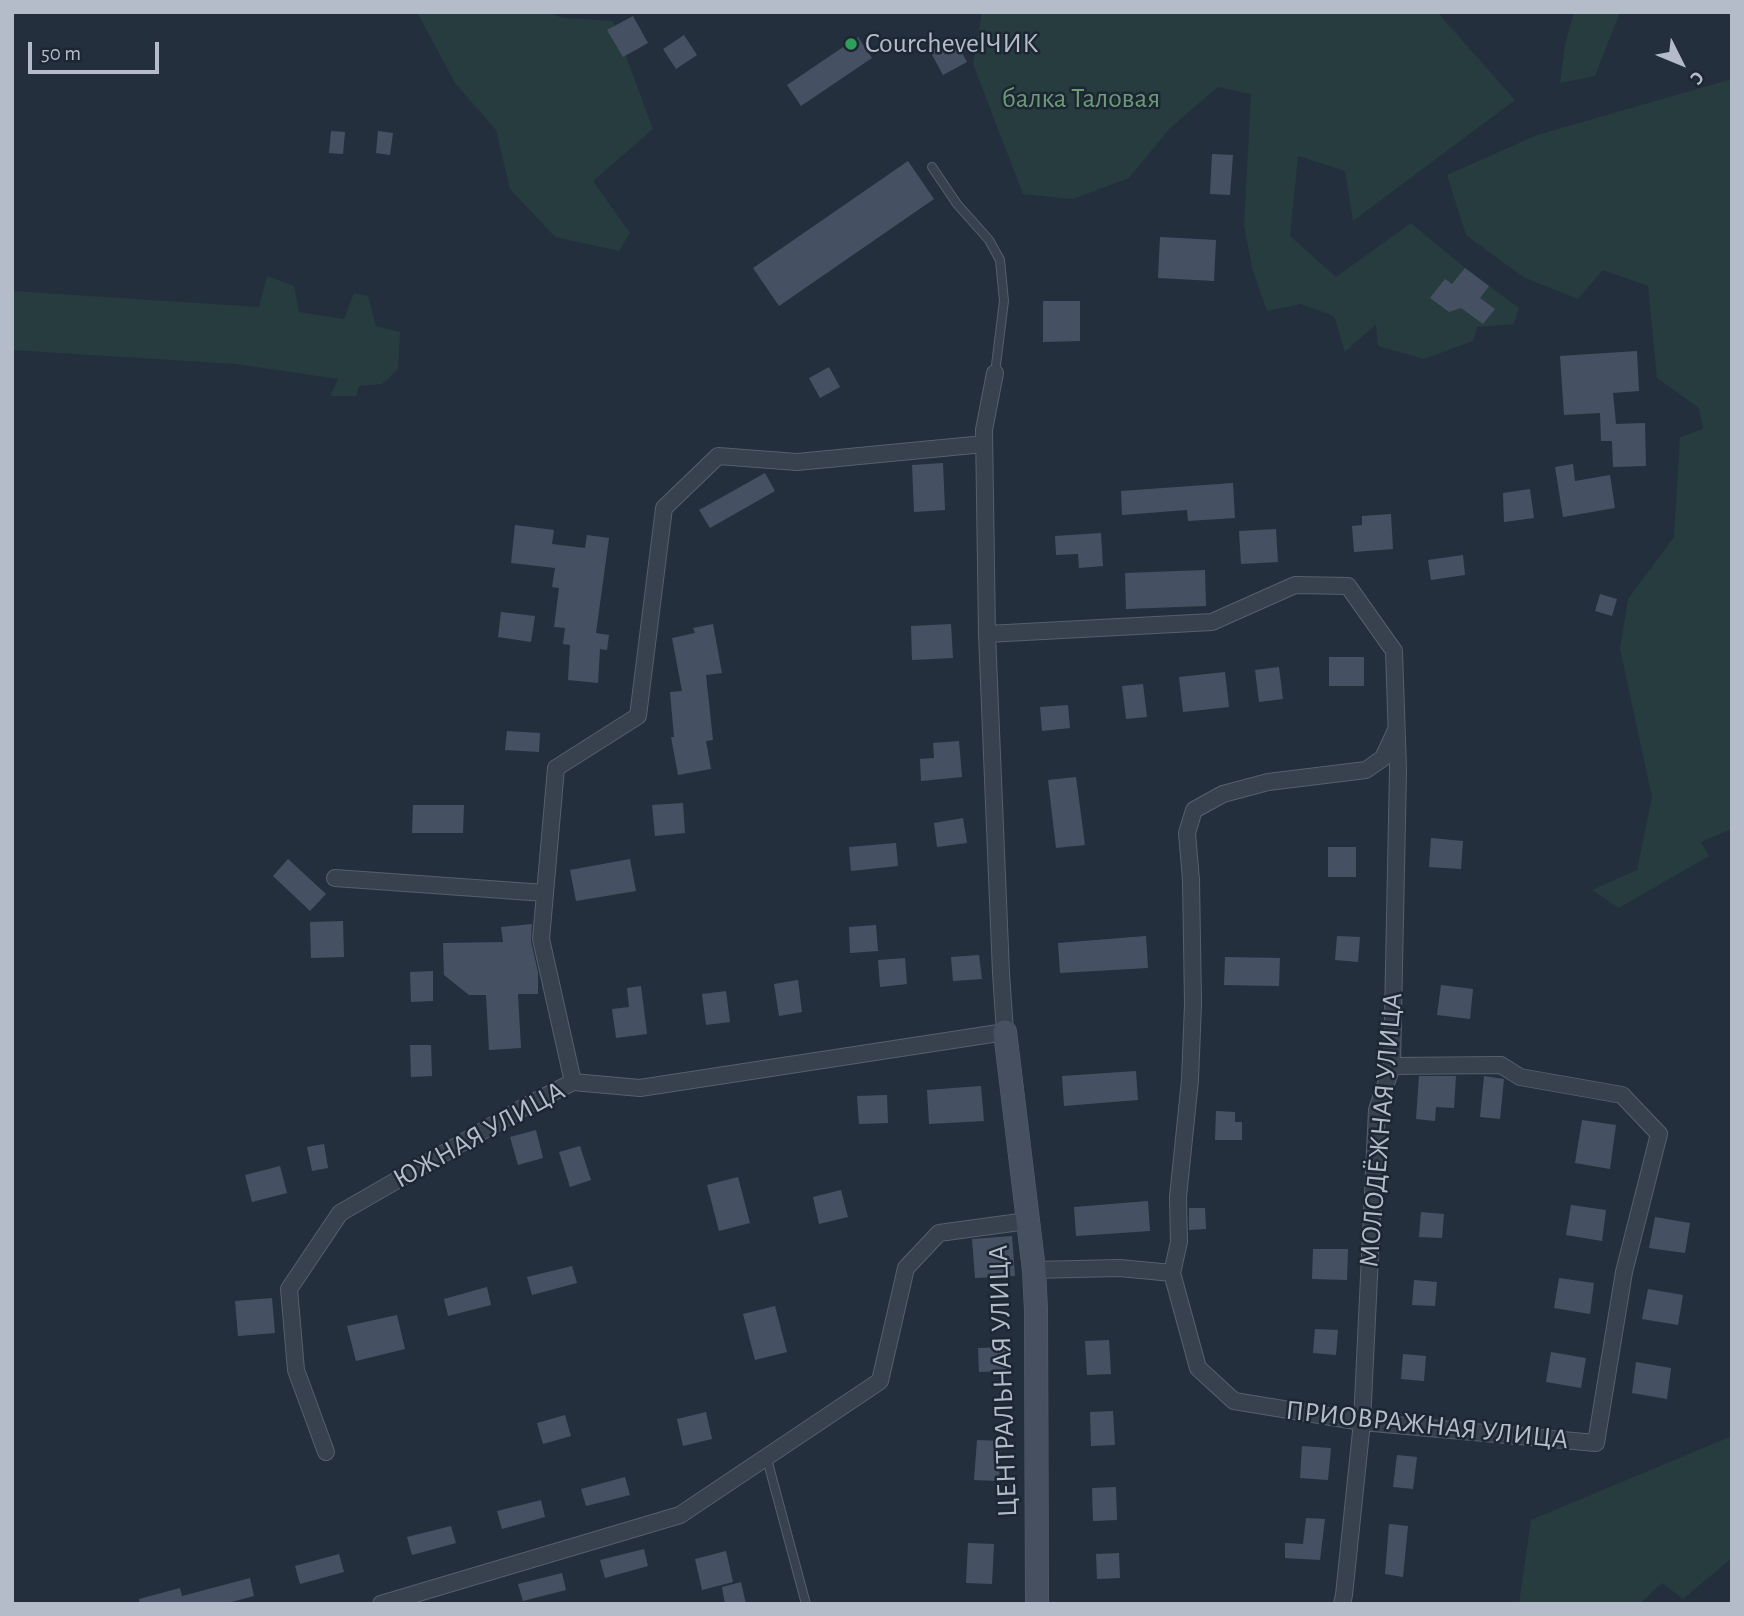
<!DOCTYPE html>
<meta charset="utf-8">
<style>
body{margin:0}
#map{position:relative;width:1744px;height:1616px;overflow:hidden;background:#242f3e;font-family:"Alegreya Sans",sans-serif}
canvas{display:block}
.frame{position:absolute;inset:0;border:14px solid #b4bcc9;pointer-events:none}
.north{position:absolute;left:1646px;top:28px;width:70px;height:70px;-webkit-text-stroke:5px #1d2633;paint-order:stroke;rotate:133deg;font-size:19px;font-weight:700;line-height:28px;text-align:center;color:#b4bcc9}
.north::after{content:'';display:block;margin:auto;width:24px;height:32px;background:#b4bcc9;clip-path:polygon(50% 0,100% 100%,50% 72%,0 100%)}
.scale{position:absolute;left:28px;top:42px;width:131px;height:32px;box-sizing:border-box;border:4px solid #b4bcc9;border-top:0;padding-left:9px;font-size:21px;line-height:24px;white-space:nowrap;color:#b4bcc9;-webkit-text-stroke:5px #1d2633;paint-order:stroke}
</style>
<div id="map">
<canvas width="1744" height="1616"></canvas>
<div class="frame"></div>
<div class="north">С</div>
<div class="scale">50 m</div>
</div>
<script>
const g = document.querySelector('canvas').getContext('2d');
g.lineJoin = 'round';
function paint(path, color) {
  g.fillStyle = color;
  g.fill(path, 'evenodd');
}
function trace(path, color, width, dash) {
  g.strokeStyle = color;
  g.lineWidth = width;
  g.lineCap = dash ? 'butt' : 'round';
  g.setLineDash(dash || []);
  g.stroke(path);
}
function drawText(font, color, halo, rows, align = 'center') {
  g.font = font + ' "Alegreya Sans",sans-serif';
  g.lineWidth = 5;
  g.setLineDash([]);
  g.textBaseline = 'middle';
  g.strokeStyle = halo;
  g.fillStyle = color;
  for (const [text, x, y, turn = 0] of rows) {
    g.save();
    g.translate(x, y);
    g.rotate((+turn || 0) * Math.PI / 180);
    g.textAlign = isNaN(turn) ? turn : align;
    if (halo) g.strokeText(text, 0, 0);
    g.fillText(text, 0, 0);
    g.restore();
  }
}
paint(new Path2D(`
 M417,12h130l16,6 50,3 40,108 -60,52 37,52 -11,18 -64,-14 -45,-48 -14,-59 -41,-47z
 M982,12h455l78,88 -162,121 -8,-50 -47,-15 -8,80 46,41 75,-54 54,45 54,40 -5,16 -37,3 -4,14 -49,18 -46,-13 -2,-22 -31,28 -11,-36 -33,-12 -34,7 -14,-40 -9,-45 7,-132 -33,-7 -48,41 -41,50 -56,21 -50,-5 -50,-130z
 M1574,12h46l-25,64 -35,7 5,-38z
 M1732,79v750l-31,13 8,14 -90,52 -27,-18 45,-20 15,-73 -32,-148 8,-50 46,-62 6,-100 23,-8 -4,-21 -42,-30 -9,-92 -45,-16 -25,29 -55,-22 -57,-42 -19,-60 90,-40z
 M267,276l27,10 5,26 45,7 10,-26 14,3 8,30 24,6 -2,37 -16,15 -23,2 -3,10h-26l8,-17 -102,-15 -224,-14v-59l247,16z
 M1732,1436v122l-49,41 -21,-16 -22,21h-121l12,-84z`), '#263c3f');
paint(new Path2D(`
 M633,16l15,27 -25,14 -16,-27z
 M684,35l13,20 -21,14 -13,-20z
 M858,37l14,21 -71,48 -14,-21z
 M954,38l13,24 -24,13 -13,-24z
 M331,131l14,1 -2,22 -14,-1z
 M378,131l15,2 -3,22 -14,-2z
 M1212,154l21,1 -3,40 -20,-1z
 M908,161l26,38 -155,107 -26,-38z
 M1160,237l56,3 -2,41 -56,-3z
 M1465,268l24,18 -9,12 15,11 -12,15 -22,-16 -12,4 -19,-14 15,-19 7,5z
 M1043,301h37v40l-37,1z
 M1637,351l2,40 -26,2 3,31 29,-1 1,43 -33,1 -1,-26h-11l-1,-28 -36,2 -4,-59z
 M829,367l11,20 -20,11 -11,-20z
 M943,463l2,47 -31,2 -2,-47z
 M1573,464l2,17 35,-6 5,33 -52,9 -8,-50z
 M765,473l10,18 -65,37 -11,-18z
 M1233,483l2,35 -47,3 -1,-11 -65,5 -1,-24z
 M1530,489l4,29 -30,4 -1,-29z
 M1391,514l2,35 -39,3 -2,-26 10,-1v-9z
 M515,525l39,5 -2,14 33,4 2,-13 22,3 -13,95 13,2 -2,15 -7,-1 -2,34 -30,-3 2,-35 -7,-1 2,-16 -11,-1 5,-39 -7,-1 3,-19 -44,-5z
 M1276,529l2,33 -37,2 -2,-33z
 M1101,533l2,33 -24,2 -1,-14 -22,1 -1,-19z
 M1463,555l2,20 -34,5 -3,-20z
 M1205,570l1,36 -80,3 -1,-36z
 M1600,594l17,5 -5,17 -17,-5z
 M501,612l34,4 -4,26 -33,-5z
 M713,624l9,49 -16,2 7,65 -7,1 5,28 -33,6 -7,-38h3l-4,-45 12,-1 -10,-53 23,-5 -2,-5z
 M951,624l2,34 -41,2 -1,-34z
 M1329,657h35v29h-35z
 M1279,667l4,32 -24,3 -4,-32z
 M1225,672l4,35 -46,5 -4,-35z
 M1143,684l4,33 -21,2 -4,-33z
 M1068,705l2,23 -28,3 -2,-24z
 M507,731l33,2 -1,19 -34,-2z
 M959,741l3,36 -41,4 -1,-22 14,-1 -1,-15z
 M1076,777l9,68 -29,3 -8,-68z
 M683,803l2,30 -30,3 -3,-31z
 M413,805h51l-1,28h-51z
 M963,818l4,25 -30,4 -3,-24z
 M1431,838l32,3 -2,28 -32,-2z
 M896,843l2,23 -47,5 -2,-24z
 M1328,847h28v30h-28z
 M288,859l38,35 -16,17 -37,-35z
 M630,859l6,32 -60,10 -6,-31z
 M343,921l1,36 -33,1 -1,-36z
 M532,924l-1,17 7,31v22h-20l3,54 -32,2 -3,-55h-17l-25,-20 -1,-32 60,-1 -2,-15z
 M876,925l2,26 -28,2 -1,-26z
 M1146,936l2,32 -88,5 -2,-30z
 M1337,936l23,1 -2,25 -23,-2z
 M979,955l3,24 -29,2 -2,-24z
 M1225,957l55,1 -1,28 -55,-1z
 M905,958l2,26 -27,3 -2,-27z
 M433,971v30l-22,1 -1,-30z
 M798,980l4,32 -23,4 -5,-32z
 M1441,985l32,4 -3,30 -33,-4z
 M641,986l6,48 -31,4 -4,-29 17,-2 -2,-19z
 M726,991l4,31 -24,3 -4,-31z
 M410,1045h21l1,31 -21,1z
 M1136,1071l2,29 -74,6 -2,-30z
 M1419,1076h37l-2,32 -18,-1 -1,14 -19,-2z
 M1484,1076l20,3 -4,40 -20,-2z
 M981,1086l3,35 -55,3 -2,-34z
 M887,1095l1,28 -29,1 -2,-28z
 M1216,1111l19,1v10h7v18h-27z
 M1582,1120l34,5 -6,44 -35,-6z
 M536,1130l7,28 -25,7 -8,-28z
 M324,1144l4,24 -16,3 -5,-24z
 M580,1146l11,34 -21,7 -11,-35z
 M280,1166l7,27 -35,9 -7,-27z
 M738,1177l12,46 -31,8 -12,-46z
 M841,1190l7,27 -29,7 -6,-27z
 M1148,1201l2,30 -74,5 -2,-29z
 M1571,1205l35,5 -4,31 -36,-6z
 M1189,1208h16l1,21 -17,1z
 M1421,1212l23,2 -2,24 -23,-1z
 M1655,1217l35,6 -5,30 -36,-5z
 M1012,1236l3,40 -40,2 -3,-39z
 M1313,1249h35l-1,31 -35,-1z
 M572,1266l5,17 -45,12 -5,-18z
 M1559,1278l35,5 -4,31 -36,-6z
 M1414,1280l23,2 -2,24 -23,-1z
 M487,1287l4,18 -43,11 -4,-17z
 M1648,1289l35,6 -5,30 -36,-6z
 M272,1298l3,35 -37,3 -3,-35z
 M775,1306l12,46 -32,8 -12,-46z
 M397,1315l8,34 -49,12 -9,-35z
 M1315,1329l23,1 -2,25 -23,-2z
 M1109,1340l2,34 -24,1 -2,-34z
 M1007,1347v24l-28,1 -1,-24z
 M1551,1352l35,6 -5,30 -35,-6z
 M1403,1354l23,2 -2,25 -23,-2z
 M1636,1362l35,6 -4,31 -35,-6z
 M1113,1411l2,34 -24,1 -1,-34z
 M706,1412l6,27 -29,7 -6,-27z
 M565,1415l6,21 -28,8 -6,-21z
 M977,1440l24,1 -2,40 -25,-1z
 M1302,1446l29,2 -3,32 -28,-2z
 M1397,1455l20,2 -4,32 -20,-2z
 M625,1477l5,18 -44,11 -5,-17z
 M1116,1487l1,33 -24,1 -1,-33z
 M541,1500l4,17 -43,12 -5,-18z
 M1306,1518l19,1 -5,41 -35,-2v-15l18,1z
 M1389,1524l19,2 -5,51 -18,-3z
 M451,1526l5,17 -44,12 -5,-18z
 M968,1543l26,1 -2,40 -26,-1z
 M644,1549l4,17 -43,12 -5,-18z
 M726,1551l7,31 -31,8 -7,-31z
 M1119,1553l1,25 -23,1 -1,-25z
 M339,1554l5,18 -44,12 -5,-18z
 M562,1573l4,17 -43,11 -5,-17z
 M250,1578l4,18 -30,8h-84l-1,-5 41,-11 2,8z
 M741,1582l5,22h-21l-3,-17z`), '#455162');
const lane = new Path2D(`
 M932,167l25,37 32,36 11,20 4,41 -9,72
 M767,1459l39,145`);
const street = new Path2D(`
 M987,634l225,-12 83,-37 53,1 46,65 4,119 -6,296 -15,44 -15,312 -18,173 -2,9
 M335,878l210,15
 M573,1082l-32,-143 15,-171 82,-52 26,-208 54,-52 79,6 187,-18
 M1034,1270l86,-2 52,5 26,95 36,33 128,21 234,21 28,-171 35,-138 -37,-39 -102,-18 -19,-12 -109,1
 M1172,1273l7,-31 -1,-45 12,-117 3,-76 -2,-124 -4,-47 7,-23 29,-16 45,-12 98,-12 17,-12 12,-26
 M326,1452l-30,-82 -7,-81 51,-76 186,-107 47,-24 67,6 365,-56 -4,-59 -14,-339 -3,-204 11,-57
 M381,1604l299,-89 200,-134 26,-113 33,-35 88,-12`);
const secondary = new Path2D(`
 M1005,1032l29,238 2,40 1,294`);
trace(lane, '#565f6c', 10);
trace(street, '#565f6c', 18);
trace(secondary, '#565f6c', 24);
trace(lane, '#38414e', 8);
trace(street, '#38414e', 16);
trace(secondary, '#465061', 23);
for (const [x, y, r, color] of [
 [851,44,7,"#2e9e5b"]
]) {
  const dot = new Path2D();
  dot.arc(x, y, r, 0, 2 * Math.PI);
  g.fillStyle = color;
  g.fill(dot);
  trace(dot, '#1d2633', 2.5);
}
drawText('28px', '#b4bcc9', '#1d2633', [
 ["CourсhevelЧИК",865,44]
], 'left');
drawText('28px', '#6b9a76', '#1d2633', [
 ["балка Таловая",1081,99]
]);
drawText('28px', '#b4bcc9', '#1d2633', [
 ["МОЛОДЁЖНАЯ УЛИЦА",1381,1130,-85],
 ["ЮЖНАЯ УЛИЦА",479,1135,-29],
 ["ЦЕНТРАЛЬНАЯ УЛИЦА",1003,1381,-92],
 ["ПРИОВРАЖНАЯ УЛИЦА",1427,1425,6]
]);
</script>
